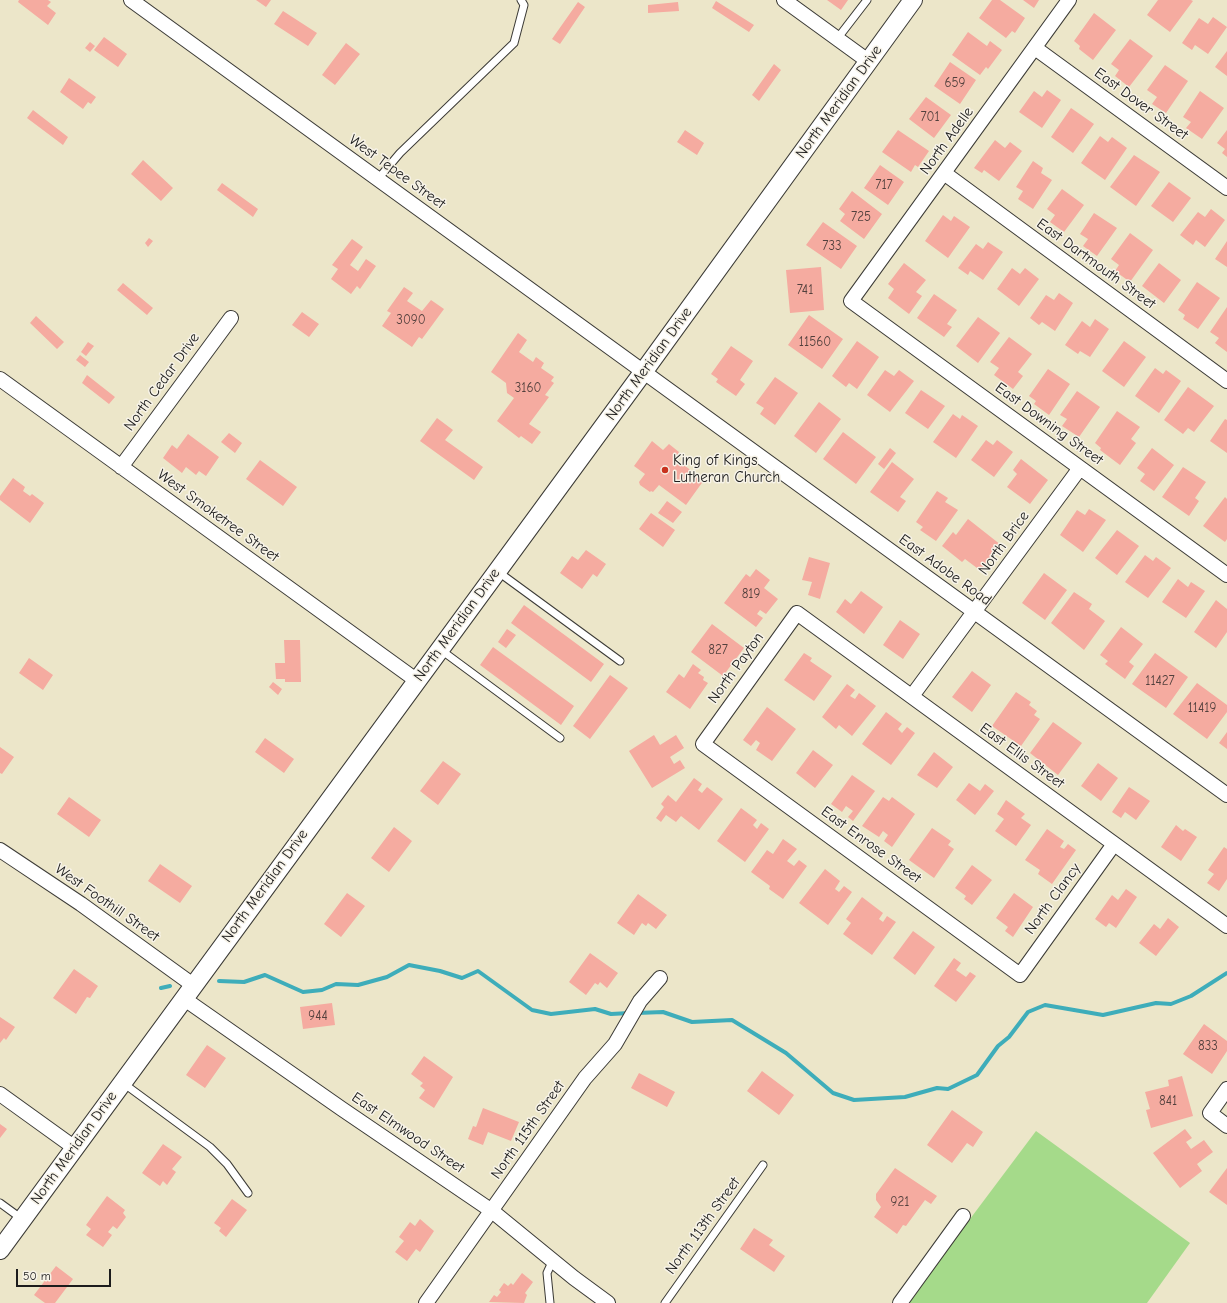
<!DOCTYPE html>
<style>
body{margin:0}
#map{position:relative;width:1227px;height:1303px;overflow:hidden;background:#ece6c9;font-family:"Comic Neue",sans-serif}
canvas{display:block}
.scale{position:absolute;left:16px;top:1269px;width:95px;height:18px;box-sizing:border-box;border:2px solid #1c1c1c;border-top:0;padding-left:5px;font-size:12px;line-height:14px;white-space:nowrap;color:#1c1c1c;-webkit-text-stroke:3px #f7f3e8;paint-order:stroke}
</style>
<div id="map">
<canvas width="1227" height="1303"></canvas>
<div class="scale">50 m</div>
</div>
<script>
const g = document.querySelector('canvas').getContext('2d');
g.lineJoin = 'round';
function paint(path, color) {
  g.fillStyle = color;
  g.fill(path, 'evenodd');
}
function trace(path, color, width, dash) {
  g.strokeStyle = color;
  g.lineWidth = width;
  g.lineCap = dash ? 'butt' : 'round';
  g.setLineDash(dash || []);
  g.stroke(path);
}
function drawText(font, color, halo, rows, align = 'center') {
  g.font = font + ' "Comic Neue",sans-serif';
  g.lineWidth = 3;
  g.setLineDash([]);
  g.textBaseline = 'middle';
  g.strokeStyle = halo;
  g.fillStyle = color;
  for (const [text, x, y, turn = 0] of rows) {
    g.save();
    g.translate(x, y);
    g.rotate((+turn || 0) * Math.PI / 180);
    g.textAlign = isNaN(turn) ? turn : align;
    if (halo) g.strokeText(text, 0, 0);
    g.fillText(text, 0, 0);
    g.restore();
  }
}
paint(new Path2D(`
 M1036,1131l154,112 -43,60h-240z`), '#a5da8a');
trace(new Path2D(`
 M219,981l25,1 21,-7 38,17 19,-2 14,-6 22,1 29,-8 22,-12 31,6 22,7 16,-7 54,39 19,4 44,-5 16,5 19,-1
 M161,988l9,-2
 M637,1013l26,-1 29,10 40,-2 54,33 47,40 21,7 51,-3 32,-9 11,1 29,-14 21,-29 11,-9 19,-25 17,-7 58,10 53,-12 15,1 20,-8 36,-23`), '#3eadba', 4);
paint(new Path2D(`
 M19,0h29l3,2 -4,4 9,7 -8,12 -30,-23z
 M256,0h15l-5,7z
 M827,0h21l-7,10z
 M992,0h8l25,18 -10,15 -3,-2 -6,7 -27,-20z
 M1023,0h16l-5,8z
 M1158,0h33l2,1 -23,31 -23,-17z
 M716,1l38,24 -5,7 -37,-24z
 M578,2l7,5 -25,37 -8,-5z
 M678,2l1,9 -31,2v-8z
 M283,11l34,22 -9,13 -34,-22z
 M1094,13l22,17 -23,30 -14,-11 1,-3 -6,-5z
 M1213,17l14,10 -19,27 -13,-9 -3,5 -10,-7 17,-25 9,6z
 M968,32l19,14 3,-5 12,9 -14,19 -2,-2 -6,8 -28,-20z
 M104,37l23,17 -9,13 -24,-17z
 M1130,39l23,17 -24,31 -14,-11 4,-6 -8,-6z
 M90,42l5,4 -5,6 -5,-4z
 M346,43l14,11 -25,31 -13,-10z
 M1227,51v25l-12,-9z
 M950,62l26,18 -16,24 -26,-18z
 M774,64l7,6 -22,31 -7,-6z
 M1165,65l23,16 -22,32 -14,-9 5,-7 -10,-7z
 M69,78l27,19 -5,7 -3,-2 -5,7 -23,-17z
 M1047,90l14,10 -19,28 -23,-16 15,-21 8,6z
 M1200,91l24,17 -22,31 -16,-11 5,-6 -8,-5z
 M926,97l25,18 -17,23 -25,-19z
 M1071,108l23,16 -21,29 -22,-16z
 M33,110l35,27 -5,8 -36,-27z
 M685,130l19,13 -7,12 -20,-13z
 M898,130l31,21 -11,16 -3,-2 -4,7 -29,-20z
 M1227,130v27l-5,-4 3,-4 -8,-6z
 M1100,136l8,6 4,-5 15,11 -22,32 -24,-17z
 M995,140l10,8 5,-6 12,9 -23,30 -15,-11 -2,3 -8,-5z
 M1134,155l26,17 -24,34 -26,-19z
 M143,160l30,28 -12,13 -30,-27z
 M1033,161l10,7 -2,5 11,7 -19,29 -15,-10 5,-8 -7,-4z
 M880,165l24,17 -16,23 -24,-17z
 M1169,182l22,16 -18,24 -22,-16z
 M222,183l36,26 -5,8 -36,-27z
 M1062,189l22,16 -20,27 -14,-10 5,-7 -8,-6z
 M852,191l30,23 -18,25 -24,-18 5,-7 -6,-5z
 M1211,209l14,11 -20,27 -9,-7 -3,5 -13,-10 18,-23 7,5z
 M1094,213l23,15 -20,28 -14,-10 5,-7 -8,-5z
 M943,215l8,6 3,-5 16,11 -22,31 -23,-17z
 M823,222l34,24 -16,23 -35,-24z
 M1130,233l23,17 -23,32 -15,-11 4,-6 -8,-6z
 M149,238l4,3 -5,6 -3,-4z
 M352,239l11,8 -13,18 8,6 8,-12 10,7 -16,23 -3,-3 -6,8 -20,-15 7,-10 -6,-4z
 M1227,241v26l-12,-8z
 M988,242l15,10 -20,28 -13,-9 -2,4 -10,-7 18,-24 7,5z
 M904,263l22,17 -10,12 6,4 -13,18 -21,-16 6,-9 -6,-5z
 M1159,263l22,17 -17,23 -22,-17z
 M821,267l3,43 -34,3 -4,-43z
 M1012,268l8,6 5,-6 14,11 -20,27 -22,-17z
 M1197,282l23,16 -22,31 -15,-10 2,-4 -7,-5z
 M123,283l30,25 -6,7 -30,-25z
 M404,287l9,6 -6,8 15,10 9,-11 13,9 -22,30 -3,-2 -7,10 -30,-21 9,-13 -4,-2z
 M1059,293l14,10 -18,28 -13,-9 -3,3 -9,-7 16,-23 8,5z
 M934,294l23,16 -10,14 5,3 -8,10 -27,-19z
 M1227,307v45l-12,-9 4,-5 -9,-6z
 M302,312l17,12 -10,13 -17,-12z
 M809,315l34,24 -21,30 -34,-24z
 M36,316l28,26 -7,7 -27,-26z
 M978,317l22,16 -22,30 -22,-17z
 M1095,319l14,10 -19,28 -10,-6 -2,3 -13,-9 17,-24 8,6z
 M518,333l9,7 -8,12 14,10 3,-5 8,6 -3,5 13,9 -3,4 3,2 -9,12 4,2 -20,27 12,8 -9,12 -11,-8 -2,2 -22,-17 17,-23 -7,-5 -1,-10 -15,-11z
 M1009,337l23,17 -14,18 5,4 -10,13 -19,-14 5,-7 -9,-6z
 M857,341l22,16 -22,32 -8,-6 -3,4 -14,-11z
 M1124,341l22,16 -22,30 -22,-16z
 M88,342l6,4 -8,10 -5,-4z
 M731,346l22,15 -13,19 5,4 -9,12 -20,-14 2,-3 -7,-5z
 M80,355l9,7 -4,5 -9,-7z
 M1155,368l8,6 3,-4 15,11 -22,32 -24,-17z
 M1048,369l22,15 -21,31 -15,-11 2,-3 -7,-5z
 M885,370l9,6 5,-6 15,11 -24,31 -23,-17z
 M87,375l28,22 -6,7 -27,-21z
 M775,377l23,16 -23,32 -15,-11 4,-6 -8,-5z
 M1188,387l26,19 -20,26 -6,-4 -5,6 -19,-14z
 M921,390l24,16 -17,23 -23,-16z
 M1077,391l23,16 -21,30 -17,-11 5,-7 -7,-4z
 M819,402l22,17 -25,34 -22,-17z
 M1117,411l23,16 -9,12 5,4 -16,22 -20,-15 1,-2 -6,-5z
 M953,414l7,5 2,-4 16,11 -22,32 -23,-16z
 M437,418l16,12 -8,10 38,27 -9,13 -54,-39z
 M1225,419l2,1v33l-17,-12z
 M843,432l33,25 -20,27 -33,-25z
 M229,433l13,10 -7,10 -14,-11z
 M188,434l31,23 -13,19 -7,-5 -3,4 -10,-8 -4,6 -19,-15 9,-13 5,4z
 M986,440l7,5 4,-5 16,12 -19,25 -23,-17z
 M652,441l11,9 6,-6 10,8 -1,2 3,1 -4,5 27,20 -18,25 -27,-20 -6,7 -2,-1 -1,1 -10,-7 -1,-3 6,-8 -11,-8z
 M890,448l6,5 -12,16 -6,-5z
 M1152,448l22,17 -20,26 -14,-10 5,-7 -8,-6z
 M1021,459l27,21 -18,24 -23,-17 10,-13 -4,-4z
 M260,460l37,27 -14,19 -37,-27z
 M892,462l22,17 -14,18 6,4 -8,11 -28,-20z
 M1183,467l23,15 -11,16 4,3 -10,15 -27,-19z
 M13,478l12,9 -2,4 7,5 2,-2 12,9 -14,20 -30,-23v-4z
 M937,491l11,7 -3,4 13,8 -22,31 -16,-11 3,-3 -7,-5z
 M1225,497l2,2v40l-2,3 -22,-16z
 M667,501l15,11 -9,11 -15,-10z
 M1089,509l17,11 -23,32 -23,-17 17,-25 8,5z
 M651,513l24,17 -12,17 -24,-18z
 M968,519l33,26 -20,26 -16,-12 -3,3 -20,-16 11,-14 3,3z
 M1117,530l22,16 -22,29 -22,-17z
 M586,550l20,14 -9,13 -4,-3 -11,15 -22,-16 12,-17 6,4z
 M1145,555l8,6 3,-4 15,11 -23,30 -23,-16z
 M809,557l21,6 -10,36 -12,-4 4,-13 -10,-2z
 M756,569l14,11 -6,8 14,11 -12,15 -6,-4 -3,4 6,4 -7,9 -32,-24 22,-29 4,3z
 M1044,573l23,17 -22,30 -23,-17z
 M1178,579l10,8 3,-5 14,9 -19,27 -24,-16z
 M861,591l22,16 -19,27 -28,-22 9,-13 6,5z
 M1074,592l18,12 -3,5 16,12 -21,29 -33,-27z
 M1216,600l11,9v23l-11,16 -22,-16z
 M524,605l80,59 -13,18 -80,-59z
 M900,620l20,14 -17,25 -20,-14z
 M712,624l32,24 -21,28 -32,-24z
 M1121,627l22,17 -14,18 5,4 -9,13 -20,-15 3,-3 -8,-6z
 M507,629l9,6 -10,13 -8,-6z
 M284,640h16l1,42h-16v-3h-9l-1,-16h10z
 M493,647l81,59 -13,19 -81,-60z
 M804,653l8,5 -2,3 22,15 -18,25 -30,-21z
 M1155,653l33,24 -22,31 -34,-24z
 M29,658l24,17 -10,15 -24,-17z
 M693,664l8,6 -3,3 6,4 -1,3 5,3 -18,26 -24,-17 13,-18 5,4z
 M972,671l19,14 -19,27 -20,-15z
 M610,675l18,13 -38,51 -17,-13z
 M273,682l9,7 -4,6 -9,-8z
 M1197,683l30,22v7l-20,27 -34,-25z
 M847,684l8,6 -5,6 5,3 4,-6 17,13 -24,30 -13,-11 -3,4 -14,-12z
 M1016,692l15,10 -2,3 8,6 -3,4 6,4 -19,27 -29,-20z
 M767,707l29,22 -24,32 -16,-11 4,-7 -4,-3 -5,6 -8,-6z
 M886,712l16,12 -4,5 4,4 5,-6 8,6 -24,32 -29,-21z
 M1053,722l29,21 -24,32 -28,-22z
 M1227,732v17l-8,-6z
 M654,735l6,10 16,-10 8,13 -14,9 4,7 6,-4 5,8 -33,20 -23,-37z
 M265,738l29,21 -10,14 -29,-21z
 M0,747l14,10 -12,17 -2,-1z
 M813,750l20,15 -18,23 -19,-15z
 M934,752l19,15 -16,21 -20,-13z
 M443,761l18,13 -23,31 -18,-14z
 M1098,763l20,15 -17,23 -20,-15z
 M852,775l23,16 -22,30 -5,-4 5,-6 -7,-5 -4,6 -11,-8z
 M694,778l8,6 -4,6 4,3 5,-6 16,12 -24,31 -18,-14 -5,6 -10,-7 -5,7 -5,-4 8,-11 -3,-3 7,-9 8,7z
 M969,783l11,8 5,-7 9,7 -19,24 -19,-15z
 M1129,787l21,14 -14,19 -11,-8 -4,6 -9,-6z
 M69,797l32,23 -12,17 -32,-23z
 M883,797l6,4 3,-4 23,17 -23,33 -8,-6 4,-6 -5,-4 -4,6 -17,-11z
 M1006,800l19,14 -4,4 10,7 -15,21 -21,-15 9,-12 -7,-5z
 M741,808l16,12 -4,5 4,4 4,-6 8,6 -24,33 -28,-21z
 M1176,825l7,6 2,-2 12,8 -16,24 -20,-14z
 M394,827l18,14 -23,31 -18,-14z
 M932,828l19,13 -3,4 6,4 -20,29 -25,-18z
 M1047,829l17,12 -4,6 4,2 4,-5 8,6 -24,34 -14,-10 2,-4 -15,-10z
 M783,839l14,10 -10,12 7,5 5,-6 8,6 -24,33 -14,-10 1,-3 -19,-14 16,-22 6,4z
 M1224,847l3,2v30l-8,12 -12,-8 7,-9 -6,-4z
 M160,864l32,22 -12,17 -32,-22z
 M972,865l20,15 -20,25 -8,-6 2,-3 -11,-8z
 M825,869l15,12 -5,8 4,3 5,-6 8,6 -24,33 -29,-22z
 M1126,889l11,8 -21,31 -7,-5 -3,4 -11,-8 17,-24 6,5z
 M347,893l18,13 -24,31 -17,-13z
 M1014,893l19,14 -20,30 -8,-6 3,-4 -12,-9z
 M638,894l29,21 -11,14 -8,-6 -2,3 -4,-3 -8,12 -17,-12z
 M862,897l21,16 -4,6 4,3 4,-6 9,6 -24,33 -29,-21 8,-11 -5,-4z
 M1168,918l11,9 -23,29 -17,-13 15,-19 6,5z
 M913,931l22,16 -20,28 -22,-17z
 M590,953l28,20 -11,15 -7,-6 -2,3 -3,-2 -9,12 -17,-13z
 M954,958l7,5 -5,7 10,7 4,-5 6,4 -20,26 -22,-16z
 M74,969l24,17 -8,12 -3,-1 -11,17 -23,-16z
 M332,1003l3,22 -32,4 -3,-22z
 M0,1017l15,10 -9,13 -2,-2 -4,5z
 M1204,1024l23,17v10l-15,23 -29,-20z
 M207,1045l19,13 -21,30 -19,-13z
 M424,1056l29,21 -19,31 -15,-10 6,-8 -5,-4 3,-3 -12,-9z
 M762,1071l32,24 -15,20 -32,-24z
 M639,1073l36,19 -8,15 -36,-19z
 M1182,1076l11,40 -42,12 -5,-18 4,-1 -5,-17 24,-6 -1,-6z
 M483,1108l36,14 -8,19 -23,-9 -5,13 -15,-6 5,-13 3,1z
 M952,1110l31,22 -10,15 -6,-4 -15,20 -25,-18z
 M0,1124l7,5 -7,9z
 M1185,1129l7,9 -6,4 5,7 13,-9 9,12 -16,12 5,7 -22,17 -27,-35z
 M163,1144l19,13 -10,12 4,3 -9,13 -4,-4 -3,5 -18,-13z
 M895,1168l42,28 -6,8 -6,-4 -19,26 -3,-1 -6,9 -23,-17 7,-10 -5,-7v-6z
 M1227,1168v37l-18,-13z
 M107,1196l18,14 -2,3 3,4 -9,12 -4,-3 -5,6 4,3 -9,12 -17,-12 5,-6 -5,-4z
 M232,1199l15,11 -21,27 -7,-6 2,-3 -7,-5z
 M420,1219l14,12 -14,21 -4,-3 -9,12 -12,-9 9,-11 -5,-4 11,-15 5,4z
 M754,1228l19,12 -4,5 16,11 -11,16 -34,-23z
 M56,1266l17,13 -18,24h-10l-11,-8z
 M522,1273l11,9 -8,11 2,2 -3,8 -35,-1 5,-7 3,2 4,-5 -2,-2 5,-7 4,3 3,-3 2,2z`), '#f5aba0');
const service = new Path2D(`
 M837,39l30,-39
 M378,179l22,-26 114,-110 10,-38 -3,-5
 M497,571l123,90
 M441,650l119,88
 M123,1083l87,64 17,17 21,29
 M0,1203l22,16
 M550,1303l-3,-30 6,-13
 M665,1303l98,-138`);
const minor = new Path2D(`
 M131,0l1096,795
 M784,0l84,61
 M1069,0l-218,301 376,274
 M1035,48l192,140
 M944,173l283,208
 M0,379l416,301
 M121,467l110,-149
 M912,696l168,-228
 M1114,844l-94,131 -317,-231 94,-131 430,313
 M0,850l81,54 112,81
 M183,998l159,111 150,102 82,67 34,25
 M1227,1089l-17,24 17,13
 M0,1094l75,54
 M426,1303l159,-225 30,-34 25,-43 20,-23
 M900,1303l63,-87`);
const tertiary = new Path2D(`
 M0,1250l644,-879 269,-371`);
trace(service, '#3b3a36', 9);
trace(minor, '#3b3a36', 16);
trace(tertiary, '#3b3a36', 20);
trace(service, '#fff', 7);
trace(minor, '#fff', 14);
trace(tertiary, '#fff', 18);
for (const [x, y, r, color] of [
 [665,470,4,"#c8321e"]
]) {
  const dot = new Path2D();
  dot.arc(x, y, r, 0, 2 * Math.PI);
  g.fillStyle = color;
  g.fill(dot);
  trace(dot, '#f7f3e8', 1.5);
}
drawText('13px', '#52403d', null, [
 ["659",955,83],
 ["701",930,117],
 ["717",884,185],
 ["725",861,217],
 ["733",832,246],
 ["741",805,290],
 ["3090",411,320],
 ["11560",815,342],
 ["3160",528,388],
 ["819",751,594],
 ["827",718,650],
 ["11427",1160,681],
 ["11419",1202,708],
 ["944",318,1016],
 ["833",1208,1046],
 ["841",1168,1101],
 ["921",900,1202]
]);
drawText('15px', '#1c1c1c', '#f7f3e8', [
 ["North Meridian Drive",839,102,-54],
 ["East Dover Street",1141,104,36],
 ["North Adelle",947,141,-54],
 ["West Tepee Street",397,172,36],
 ["East Dartmouth Street",1096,264,36],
 ["North Meridian Drive",649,364,-54],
 ["North Cedar Drive",162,382,-54],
 ["East Downing Street",1049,424,36],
 ["West Smoketree Street",218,516,36],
 ["North Brice",1004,543,-54],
 ["East Adobe Road",945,570,36],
 ["North Meridian Drive",457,625,-54],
 ["North Payton",736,668,-54],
 ["East Ellis Street",1022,756,36],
 ["East Enrose Street",871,845,36],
 ["North Meridian Drive",265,886,-54],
 ["North Clancy",1053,899,-54],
 ["West Foothill Street",107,903,35],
 ["North 115th Street",528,1130,-55],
 ["East Elmwood Street",408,1133,34],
 ["North Meridian Drive",74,1148,-54],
 ["North 113th Street",703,1226,-54]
]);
drawText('15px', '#1c1c1c', '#f7f3e8', [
 ["King of Kings",673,461],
 ["Lutheran Church",673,478]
], 'left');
</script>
